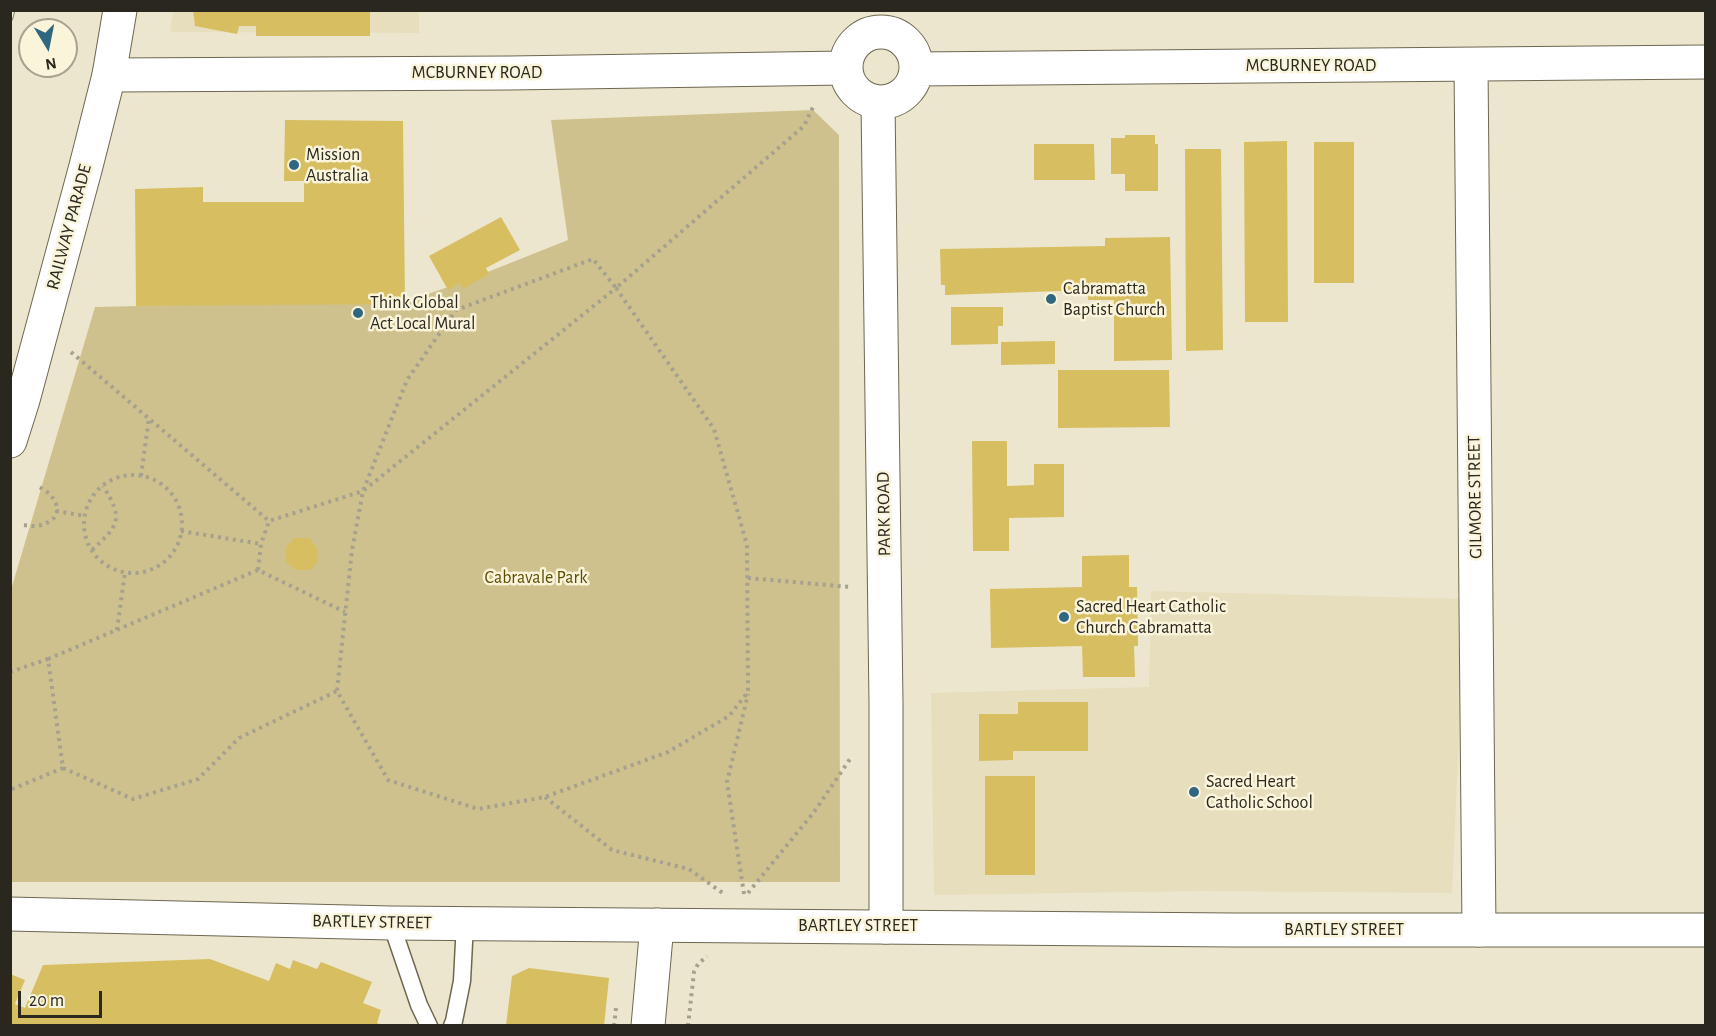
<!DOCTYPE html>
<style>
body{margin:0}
#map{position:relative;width:1716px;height:1036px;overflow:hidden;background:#ede6ce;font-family:"Alegreya Sans",sans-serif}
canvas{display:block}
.frame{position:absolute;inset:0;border:12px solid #29271e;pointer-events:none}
.north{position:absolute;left:18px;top:18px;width:60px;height:60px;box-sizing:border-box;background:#faf4db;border:2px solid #a6a28f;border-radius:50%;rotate:170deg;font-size:16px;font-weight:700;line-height:24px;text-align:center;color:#29271e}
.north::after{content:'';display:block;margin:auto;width:21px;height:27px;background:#2f6781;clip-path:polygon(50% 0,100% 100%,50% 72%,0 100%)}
.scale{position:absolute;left:18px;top:991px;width:84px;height:27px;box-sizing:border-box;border:3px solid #29271e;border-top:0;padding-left:8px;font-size:18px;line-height:21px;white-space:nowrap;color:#29271e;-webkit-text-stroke:4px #faf4db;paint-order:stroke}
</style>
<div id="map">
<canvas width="1716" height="1036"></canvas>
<div class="frame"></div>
<div class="north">N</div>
<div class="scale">20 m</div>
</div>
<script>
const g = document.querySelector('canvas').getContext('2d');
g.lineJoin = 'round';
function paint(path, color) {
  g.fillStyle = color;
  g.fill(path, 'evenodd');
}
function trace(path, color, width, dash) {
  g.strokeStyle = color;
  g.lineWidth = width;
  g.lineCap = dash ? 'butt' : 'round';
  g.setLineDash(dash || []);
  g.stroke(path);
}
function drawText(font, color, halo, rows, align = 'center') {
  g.font = font + ' "Alegreya Sans",sans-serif';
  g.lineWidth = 5;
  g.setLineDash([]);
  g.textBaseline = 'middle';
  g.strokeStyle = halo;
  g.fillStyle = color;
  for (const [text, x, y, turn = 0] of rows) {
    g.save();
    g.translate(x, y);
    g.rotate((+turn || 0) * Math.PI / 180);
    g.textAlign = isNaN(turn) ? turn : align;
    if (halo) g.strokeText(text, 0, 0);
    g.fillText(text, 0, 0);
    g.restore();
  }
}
paint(new Path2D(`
 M173,11h246v22l-249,-1z
 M1151,591l314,8 -13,294 -250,-2 -268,4 -3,-202 218,-6z`), '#e7debe');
paint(new Path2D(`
 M813,110l26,25 1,747h-829l-1,-289 85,-286 315,-7 50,-17 108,-43 -17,-120z`), '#cfc18d');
paint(new Path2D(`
 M193,10h177v26h-114v-10h-17l-2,8 -42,-8z
 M285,120l118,1 2,183 -269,2 -1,-117 68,-2v15h101v-21h-20z
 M1125,135h30v9h3v47h-33v-17h-14v-36h14z
 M1287,141l1,181h-43l-1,-180z
 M1314,142h40v141h-40z
 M1034,144h60l1,36h-61z
 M1185,149h36l2,201 -37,1z
 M501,217l19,33 -34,18 3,6 -26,15 -3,-6 -12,7 -19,-34z
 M1170,237l2,123 -58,1v-61h-26l1,-10 -144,5v-10h-4l-1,-36 165,-3v-8z
 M951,307h52v19h-5v18l-47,1z
 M1055,341v23l-54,1v-23z
 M1058,370h111l1,57 -112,1z
 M972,441h35v45l27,-1v-21h30v53l-55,1v33h-36z
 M294,538h15l8,10 1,13 -8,9h-14l-10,-8v-14z
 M1129,555v32h8l1,59h-4l1,31h-52l-1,-31 -91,2 -1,-59 92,-2v-31z
 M1018,702h70v49h-75v9l-34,1v-47h39z
 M985,776h50v99h-50z
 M210,959l59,22 7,-18 14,6 3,-9 24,9 4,-7 51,20 -9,21 18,7 -4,13 7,3h-374v-52l15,6 -10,24 10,4 18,-43z
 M529,968l80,10 -5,48h-98l6,-50z`), '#d6be61');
const service = new Path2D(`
 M391,923l28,82 10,21
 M452,1026l2,-5 8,-40 3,-58`);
const minor = new Path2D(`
 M846 67a35 35 0 1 1 70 0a35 35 0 1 1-70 0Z
 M1471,65l8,865
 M916,69l790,-7
 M109,75l401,-2 335,-5
 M878,102l8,601v224
 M648,1026l9,-101`);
const secondary = new Path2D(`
 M10,441l13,-41 63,-234 23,-91 11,-65
 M10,914l381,9 843,7h472`);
trace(service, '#6d6751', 19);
trace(minor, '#6d6751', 35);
trace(secondary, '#6d6751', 35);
trace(new Path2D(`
 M616,288l98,141 33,116 1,147 -19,24 -61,36 -123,45 -67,12 -90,-29 -51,-89 15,-141 11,-59z
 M71,352l198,169 94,-30 44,-111 49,-70 137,-51 23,29 188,-162 10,-21
 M84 524a49 49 0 1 1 98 0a49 49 0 1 1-98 0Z
 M141,476l8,-58
 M56,511l29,5
 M24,525c7,1 14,2 20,-1 24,-8 11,-32 -8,-38
 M181,531l80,13
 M92,550c27,-25 32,-31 11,-64
 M258,570l3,-26 8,-23
 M748,578l102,9
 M117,630l8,-58
 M48,659l210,-89 87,42
 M10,672l38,-13 15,109 -53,22
 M63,768l70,31 65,-20 41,-41 98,-47
 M545,797l67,53 77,19 35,25
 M748,893l66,-81 36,-53
 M744,894l-17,-112 21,-88
 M614,1026l2,-18
 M688,1026l6,-54 4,-8 9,-8`), '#a6a18f', 4, [3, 4.5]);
trace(service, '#fff', 16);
trace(minor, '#fff', 33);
trace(secondary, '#fff', 33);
const rail = new Path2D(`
 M10,18l2,-8`);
trace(rail, '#908b7b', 7);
trace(rail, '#faf4db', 4.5, [14]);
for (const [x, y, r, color] of [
 [294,165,6,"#2f6781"],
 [1051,299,6,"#2f6781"],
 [358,313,6,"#2f6781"],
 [1064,617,6,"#2f6781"],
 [1194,792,6,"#2f6781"]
]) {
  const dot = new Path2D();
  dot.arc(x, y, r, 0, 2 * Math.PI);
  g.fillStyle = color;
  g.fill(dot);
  trace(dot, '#faf4db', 2);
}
drawText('18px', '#29271e', '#faf4db', [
 ["MCBURNEY ROAD",1311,66],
 ["MCBURNEY ROAD",477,73],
 ["RAILWAY PARADE",69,227,-75],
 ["GILMORE STREET",1475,497,-91],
 ["PARK ROAD",884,514,-91],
 ["BARTLEY STREET",372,922,1],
 ["BARTLEY STREET",858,926],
 ["BARTLEY STREET",1344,930]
]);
drawText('18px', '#29271e', '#faf4db', [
 ["Mission",306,155],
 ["Australia",306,176],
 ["Cabramatta",1063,289],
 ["Baptist Church",1063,310],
 ["Think Global",370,303],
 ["Act Local Mural",370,324],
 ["Sacred Heart Catholic",1076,607],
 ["Church Cabramatta",1076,628],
 ["Sacred Heart",1206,782],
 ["Catholic School",1206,803]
], 'left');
drawText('18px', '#5d4d00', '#faf4db', [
 ["Cabravale Park",536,578]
]);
</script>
